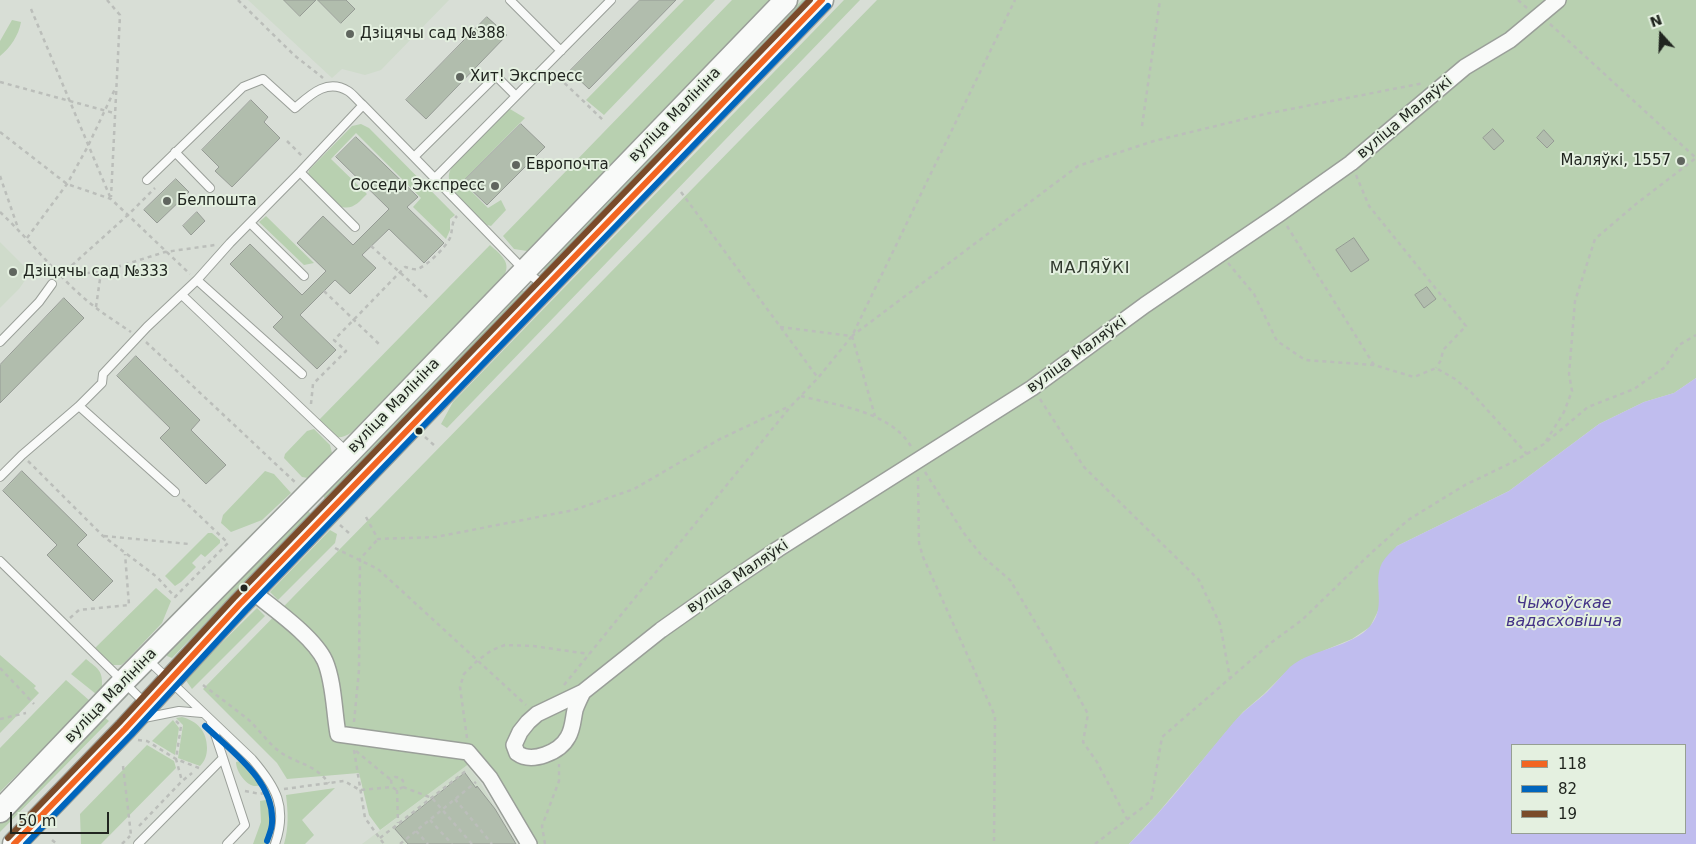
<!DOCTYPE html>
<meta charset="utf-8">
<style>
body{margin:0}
#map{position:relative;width:1696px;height:844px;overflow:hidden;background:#d8ded6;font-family:"DejaVu Sans",sans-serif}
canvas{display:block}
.legend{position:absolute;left:1511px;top:744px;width:175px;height:90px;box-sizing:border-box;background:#e4f0e0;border:1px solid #969f93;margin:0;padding:6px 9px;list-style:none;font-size:15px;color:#20251f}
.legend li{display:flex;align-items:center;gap:10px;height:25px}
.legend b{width:25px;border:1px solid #969f93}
.north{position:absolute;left:1636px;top:10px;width:50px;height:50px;-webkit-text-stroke:4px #e4f0e0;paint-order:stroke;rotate:340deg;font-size:14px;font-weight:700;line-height:20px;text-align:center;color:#20251f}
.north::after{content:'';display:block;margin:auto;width:18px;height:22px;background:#20251f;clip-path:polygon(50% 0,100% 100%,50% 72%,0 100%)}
.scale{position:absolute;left:10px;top:812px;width:99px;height:22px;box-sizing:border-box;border:2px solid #20251f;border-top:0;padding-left:6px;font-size:15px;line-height:18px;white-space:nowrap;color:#20251f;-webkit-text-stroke:4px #e4f0e0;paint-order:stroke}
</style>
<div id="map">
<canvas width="1696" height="844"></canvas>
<ul class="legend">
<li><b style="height:6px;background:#f26522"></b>118</li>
<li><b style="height:6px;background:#0065bd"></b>82</li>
<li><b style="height:6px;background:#7a4b2a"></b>19</li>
</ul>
<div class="north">N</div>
<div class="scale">50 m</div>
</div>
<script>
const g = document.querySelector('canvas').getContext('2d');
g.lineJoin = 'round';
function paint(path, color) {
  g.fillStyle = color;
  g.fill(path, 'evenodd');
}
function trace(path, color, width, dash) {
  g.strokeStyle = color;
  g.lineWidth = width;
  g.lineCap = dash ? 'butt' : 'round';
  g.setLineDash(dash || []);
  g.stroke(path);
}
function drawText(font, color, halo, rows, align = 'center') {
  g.font = font + ' "DejaVu Sans",sans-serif';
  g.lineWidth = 4;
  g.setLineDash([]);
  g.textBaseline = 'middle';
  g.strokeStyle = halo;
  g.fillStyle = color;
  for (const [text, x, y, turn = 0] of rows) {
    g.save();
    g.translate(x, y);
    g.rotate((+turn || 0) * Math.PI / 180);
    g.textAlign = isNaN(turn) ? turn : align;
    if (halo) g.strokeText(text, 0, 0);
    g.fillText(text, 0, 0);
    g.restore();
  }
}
paint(new Path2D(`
 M248,0h201l-68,70 -16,5 -23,-6 -10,9z
 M0,242l26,26 2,8 -9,13 -19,19z
 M467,765l13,17 37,62h-155z`), '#cfdbcb');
paint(new Path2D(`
 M684,0h31l-111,115 -18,-15z
 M732,0h38l-243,251 -13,-2 -11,-13z
 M802,0h10l-264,271h-3l-2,-5z
 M844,0h16l-413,428 -6,-4 12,-22z
 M877,0h819v378l-22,15 -30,9 -45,22 -90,67 -112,55 -18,30 1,22 -1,11 -9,18 -18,12 -51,21 -12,9 -25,25 -21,18 -85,101 -29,31h-599l-56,-84 -94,70 -11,-15 -10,-42 -72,6 -10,-16 -74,-74z
 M12,20l9,2c-2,13 -11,26 -21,34v-15z
 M510,109l15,9 -63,64 26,26 13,-8 5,10 -15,16 -4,-1c-8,-4 -15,-14 -22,-21 -6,-7 -18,-20 -16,-30 3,-14 45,-51 56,-63z
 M361,124l8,4 86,87 -5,4v11l-4,9 -33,-32 8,-9 -65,-65 -25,26 36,35c-9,9 -15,17 -28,12l-28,-27 -3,-5 1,-4 43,-44z
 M266,216l48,47 -10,2 -45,-43z
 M490,245c10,9 23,18 13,32l-151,155c-16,11 -21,3 -33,-8v-4z
 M521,290l4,2v2l-198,205h-2l-3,-5z
 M314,429l16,16 2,8 -24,25 -6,-1 -18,-19 1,-4 22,-23z
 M265,471l9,3 17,19 -29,27 -31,12 -10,-9 2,-8z
 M307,510l4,4 -139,144 -5,-2v-3z
 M330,530l7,4 -2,9 -57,57 -8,-8z
 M208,533h4l8,7v3l-15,14 -4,-3 -9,9 4,4 -15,15 -6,4 -10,-10z
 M156,588l15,13 -9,22 -37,39 -4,3h-10l-17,-16z
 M257,608l8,8 -73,73 -7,-10z
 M0,655l36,31 -2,2 5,5 -39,40z
 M86,659c12,10 17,11 16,28l-6,7 -25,-20z
 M66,680l24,21 -90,91v-44z
 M104,717l5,4 -109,111v-9z
 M182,717c15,4 25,14 25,31 0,7 -2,13 -7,18l-22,-8 5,-33 -7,-7z
 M173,720l6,8 -4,27 -23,-14z
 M147,745l27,16 2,7 -75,76h-20l-1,-30z
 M241,761c10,3 17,13 23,21 -11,13 -28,-8 -28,-20z
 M335,788l-33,32 12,15 -9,9h-21c5,-17 4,-32 2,-49z
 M272,799c2,16 2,30 -6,45h-13l8,-22 -1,-21z`), '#b8d0b0');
paint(new Path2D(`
 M1696,378v466h-567c38,-37 70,-81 104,-121 10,-12 23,-21 34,-31 8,-8 15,-17 23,-25 22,-19 63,-19 81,-42 16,-20 1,-42 11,-62 4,-7 10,-12 15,-17l112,-55 90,-67 45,-22 30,-9zM1512,745h173v88h-173z`), '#c0bdee');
const building = new Path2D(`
 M284,0h32l-16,16z
 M318,0h28l9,9 -14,14z
 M640,0h36l-87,89 -19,-18z
 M487,17l20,18 -81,84 -20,-19z
 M251,100l17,17 -4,5 16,16 -48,49 -17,-16 4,-4 -17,-17z
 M521,124l24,23 -58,58 -24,-23z
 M1493,129l11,12 -10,9 -11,-12z
 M1544,130l10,11 -7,7 -10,-10z
 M356,137l62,60 -11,10 37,36 -20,20 -35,-34 -27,26 14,13 -26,26 -15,-14 -35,35 36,35 -19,19 -44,-42 10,-10 -53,-53 20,-20 52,51 24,-24 -29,-28 26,-27 30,29 36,-36 -53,-52z
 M176,179l13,13 -32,31 -13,-13z
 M197,212l8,9 -14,14 -8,-9z
 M1354,238l15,22 -18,12 -15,-22z
 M1427,287l9,12 -12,9 -9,-13z
 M64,298l20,20 -84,85v-38z
 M136,356l64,64 -9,10 35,35 -20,19 -46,-46 10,-10 -53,-52z
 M22,471l65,64 -10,10 36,36 -20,20 -46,-46 10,-10 -54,-54z
 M465,773l11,15 1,-2 18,23 21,35h-108l-13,-15z`);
paint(building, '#b1bdad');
trace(building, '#969b95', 1);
const service = new Path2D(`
 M510,0l51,51
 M516,96l-20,-20 -82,81 110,113 19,15
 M175,152l35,36
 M300,172l55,55
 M434,179l177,-179
 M147,180l96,-93 20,-8 32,29c15,-13 32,-30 53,-17 5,3 10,10 15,14
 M250,223l54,53
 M197,280l105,94
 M182,295l165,157
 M0,342l39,-40 13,-18
 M79,406l96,86
 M0,477l22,-22 57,-49 23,-23 1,-9 44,-47 50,-47 33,-37 70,-71 63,-67 51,52
 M0,561l145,142
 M148,660l104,99c24,28 36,48 23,85
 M144,718l35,-7 23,2
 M223,758l22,67 -18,19
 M138,844l85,-86 -12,-36`);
const minor = new Path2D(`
 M253,592c21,17 61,45 72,69 9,21 9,51 13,73l130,18 22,26 39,66
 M583,692c-3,6 -6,12 -8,18 -2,9 -2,19 -7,27 -8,15 -36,27 -51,16l-3,-8 6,-13 8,-10 9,-8 46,-22 78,-62 68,-48 49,-33 254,-161 113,-83 134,-91 72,-51 114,-96 45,-27 48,-40`);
const secondary = new Path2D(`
 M0,811l123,-129 226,-229 437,-453
 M14,844l111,-115 115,-125 582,-604`);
trace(service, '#9a9f99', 10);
trace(minor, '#9a9f99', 18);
trace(secondary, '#9a9f99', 25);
trace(new Path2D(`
 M107,0l13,15 -9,182
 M238,0l56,55 29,23
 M1518,0l9,8
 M31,9l80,190
 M1550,24l146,134
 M553,72l50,48
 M0,82l114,31
 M1142,126l18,-126
 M0,132l67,52 44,15 79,75
 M287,141l15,15
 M1356,175l13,31 97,120 -23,24 -2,10 -5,8
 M0,176l18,52
 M681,192l137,186
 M0,212c33,31 60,68 96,96 11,8 23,16 35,24
 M1287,226l87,139 40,12 22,-9 19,11 17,14 55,61
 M27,238l40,-54 21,-38 27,-57
 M371,246l57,52
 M1228,263l26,31 23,47 28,19 69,5
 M62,275l39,-3 64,-20 50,-7
 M60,276l69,-62 26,-26
 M324,291l57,55
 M96,307l5,-35
 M780,327l72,9 226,-170 76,-25 111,-27 159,-31
 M852,336l23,80
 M146,342l151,142
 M801,396c37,10 90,15 111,52
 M1040,399l44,68 115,113 21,44 10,54
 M311,404l2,-20 33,-33 -12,-11 71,-73c4,1 9,3 12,2 9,-2 29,-22 33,-31 3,-8 1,-16 7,-22
 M425,437l10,9
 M1546,441l18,-29 8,-21 -3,-17 6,-73 20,-62 41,-35 60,-46
 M28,461l75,75 54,41 18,20 53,-54 -46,-44
 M925,472l38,60 19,24 28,24 52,87 26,47 -5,28 14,20 30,57
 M918,477l1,66 4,14 72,159 -1,128
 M366,517l12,22 58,-2 138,-27 60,-21 86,-50 70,-33
 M340,525l10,9
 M104,536l85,8
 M335,548l43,21 148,136
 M70,618l9,-8 50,-5 -4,-51
 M0,668l34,36
 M203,685c16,12 32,24 47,36 10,10 19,23 30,31 19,13 33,11 49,31
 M564,685l227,-279 27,-28 34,-42 163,-336
 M0,719l26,-6
 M176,721l5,5 -5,33 6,22
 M354,722l5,-52 1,-111 18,-20
 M467,738l-7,-51 4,-13 13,-13 15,-11 13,-5 28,1 56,8
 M138,740l9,1 29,18 23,9
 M354,750l11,68 19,26
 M356,751l35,29
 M123,766l8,69
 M403,787l29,11 40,46
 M284,789l60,-8 16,9 32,-3 5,3 6,-3v-6l-2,-3 -6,-1 -4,3 1,7
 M397,790l1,33
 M245,791l15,3 4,-1
 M455,799l37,45
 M430,820l22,24
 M139,826l43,-45 10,-8
 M416,831l12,13
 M380,838l87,-68
 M52,840l5,4
 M122,844l8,-8
 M400,844l76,-62
 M545,844l-3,-18 17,-45v-17
 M1095,844l56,-43 11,-64 110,-95 30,-22 68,-66 38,-34 57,-35 46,-22 33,-19 44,-37 46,-18 31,-22 14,-22 17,-10`), '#bbbeba', 2.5, [4, 4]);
trace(service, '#f9faf9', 8);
trace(minor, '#f9faf9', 15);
trace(secondary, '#f9faf9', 22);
trace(new Path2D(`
 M14,844l111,-115 115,-125 582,-604`), '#f26522', 6);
trace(new Path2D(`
 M205,726c27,26 70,55 67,97 0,6 -3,12 -5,18
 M26,844l105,-109 115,-125 582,-604`), '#0065bd', 6);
trace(new Path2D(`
 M8,838l111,-115 115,-125 576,-598`), '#7a4b2a', 6);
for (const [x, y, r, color] of [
 [350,34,5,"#60665f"],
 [460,77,5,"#60665f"],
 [1681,161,5,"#60665f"],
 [516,165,5,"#60665f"],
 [495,186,5,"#60665f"],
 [167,201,5,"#60665f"],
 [13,272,5,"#60665f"],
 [419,431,4.5,"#20251f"],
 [244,588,4.5,"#20251f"]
]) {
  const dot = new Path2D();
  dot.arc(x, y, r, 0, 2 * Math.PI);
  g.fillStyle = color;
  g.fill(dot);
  trace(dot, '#e4f0e0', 2);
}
drawText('15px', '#20251f', '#e4f0e0', [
 ["Дзіцячы сад №388",360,34],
 ["Хит! Экспресс",470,77],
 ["Маляўкі, 1557",1671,161,"right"],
 ["Европочта",526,165],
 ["Соседи Экспресс",485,186,"right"],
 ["Белпошта",177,201],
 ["Дзіцячы сад №333",23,272]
], 'left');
drawText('15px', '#20251f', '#e4f0e0', [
 ["вуліца Малініна",675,115,-46],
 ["вуліца Маляўкі",1405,118,-40],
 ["вуліца Маляўкі",1077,355,-36],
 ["вуліца Малініна",394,406,-46],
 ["вуліца Маляўкі",738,577,-34],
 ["вуліца Малініна",111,696,-46]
]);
g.letterSpacing = '1px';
drawText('16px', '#313a2e', '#e4f0e0', [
 ["МАЛЯЎКІ",1090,269]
]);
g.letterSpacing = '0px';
drawText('italic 16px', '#443387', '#e4f0e0', [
 ["Чыжоўскае",1564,604],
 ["вадасховішча",1564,622]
]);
</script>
